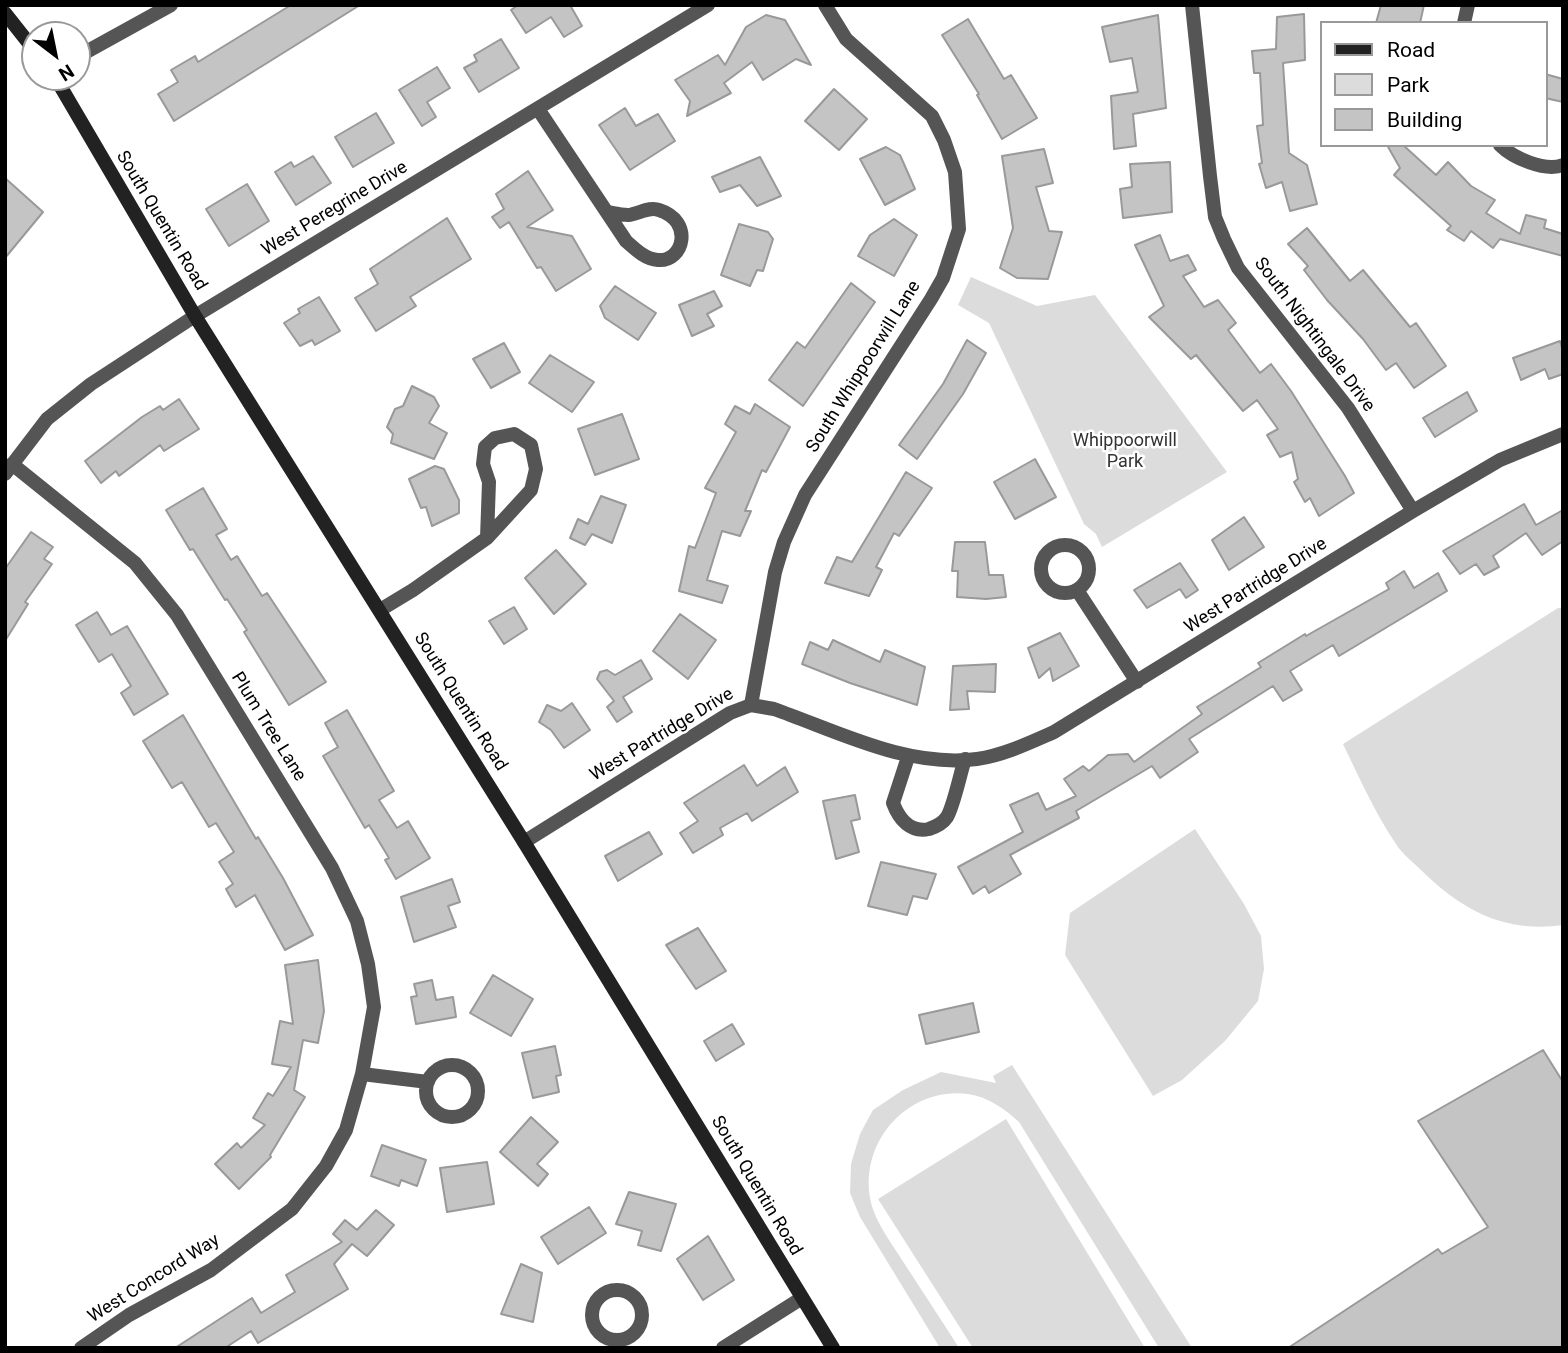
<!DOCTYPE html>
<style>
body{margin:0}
#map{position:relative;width:1568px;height:1353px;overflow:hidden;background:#fff;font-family:Roboto,sans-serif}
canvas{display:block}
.frame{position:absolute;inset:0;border:7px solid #000;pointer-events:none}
.legend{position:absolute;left:1320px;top:21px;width:228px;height:126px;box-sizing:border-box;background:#fff;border:2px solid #999;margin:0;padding:9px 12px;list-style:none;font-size:21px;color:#000}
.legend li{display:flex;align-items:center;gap:14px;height:35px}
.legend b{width:35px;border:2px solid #999}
.north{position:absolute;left:21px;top:21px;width:70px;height:70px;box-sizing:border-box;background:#fff;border:2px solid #999;border-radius:50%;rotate:148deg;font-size:19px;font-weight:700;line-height:28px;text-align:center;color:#000}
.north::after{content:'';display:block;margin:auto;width:24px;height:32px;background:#000;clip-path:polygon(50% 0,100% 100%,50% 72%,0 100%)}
</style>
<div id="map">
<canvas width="1568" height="1353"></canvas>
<div class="frame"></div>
<ul class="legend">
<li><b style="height:9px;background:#222"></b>Road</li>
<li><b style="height:19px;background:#dcdcdc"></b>Park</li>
<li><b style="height:19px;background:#c4c4c4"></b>Building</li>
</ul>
<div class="north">N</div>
</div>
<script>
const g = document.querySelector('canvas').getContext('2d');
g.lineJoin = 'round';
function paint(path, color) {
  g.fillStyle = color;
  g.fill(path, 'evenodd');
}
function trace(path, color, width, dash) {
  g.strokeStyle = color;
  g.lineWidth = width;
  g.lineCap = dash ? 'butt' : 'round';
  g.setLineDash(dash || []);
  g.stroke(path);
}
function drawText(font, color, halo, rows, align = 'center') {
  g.font = font + ' Roboto,sans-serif';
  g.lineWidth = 5;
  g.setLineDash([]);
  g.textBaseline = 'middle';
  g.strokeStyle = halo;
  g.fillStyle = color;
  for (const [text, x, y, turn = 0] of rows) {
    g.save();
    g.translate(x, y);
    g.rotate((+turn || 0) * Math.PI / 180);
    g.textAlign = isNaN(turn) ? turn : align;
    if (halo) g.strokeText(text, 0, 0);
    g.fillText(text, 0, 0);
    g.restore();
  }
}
paint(new Path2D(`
 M971,277l66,29 58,-11 132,177 -125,75 -6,-13 -12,-10 -95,-201 -31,-18z
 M1558,608h5v317c-58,8 -100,-14 -141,-54 -8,-8 -20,-17 -26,-27 -21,-31 -37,-67 -53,-100z
 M1195,829l49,75 17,32 3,33 -6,32 -33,40 -43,39 -29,16 -88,-141 5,-42z
 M1012,1065l180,283h-33l-140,-226c-14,-13 -31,-25 -51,-28 -65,-8 -116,57 -94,118 7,18 20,35 30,51 18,28 37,56 55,85h-19l-80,-131 -10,-24 1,-29 9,-30 13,-24 30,-20 38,-18 55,11 -3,-7z
 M1006,1119l139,229h-172l-95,-149z`), '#dcdcdc');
const building = new Path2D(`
 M291,5h69l-186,116 -16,-27 20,-12 -7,-12 24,-14 3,6z
 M518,5h52l12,21 -18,11 -13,-20 -25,16 -15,-23z
 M1381,5h43l-4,18h-44z
 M1304,14l1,46 -22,3 6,90 18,12 10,39 -27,7 -8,-29 -16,6 -7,-24 3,-1 -5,-37 6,-1 -3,-52h-6l-2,-22 24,-2 1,-32z
 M766,15l19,5 26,45 -15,-6 -33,21 -11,-18 -28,21 7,10 -44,23 3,-15 -15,-21 43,-25 7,10 21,-38z
 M1158,15l8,93 -33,6 3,32 -22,3 -3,-53 27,-4 -6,-34 -22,4 -8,-35z
 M968,19l36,60 7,-4 26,43 -35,21 -25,-44 2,-1 -37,-59z
 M501,39l18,29 -40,24 -15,-24 13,-7 -3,-6z
 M437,67l13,21 -23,14 9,15 -14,9 -23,-36z
 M1545,74l18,5v23l-18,-4z
 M834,89l33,30 -28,31 -34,-29z
 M625,108l11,18 22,-12 17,27 -45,29 -31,-45z
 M376,113l18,30 -41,24 -18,-30z
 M1387,145h16l33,30 12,-13 23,24 24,14 -9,13 34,21 6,-19 20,5 -2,8 19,6v22l-63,-17 -7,9 -22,-17 -7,10 -17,-11 4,-4 -57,-51 6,-7z
 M886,147l14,8 15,34 -30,16 -25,-46z
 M1044,149l9,34 -17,4 13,44 13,1 -14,47 -31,-1 -17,-10 13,-40 -11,-72z
 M313,156l18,27 -35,22 -21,-33 16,-10 3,5z
 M760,157l21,39 -24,10 -17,-21 -20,7 -8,-15z
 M1170,162l2,50 -49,6 -3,-29 12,-2 -2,-23z
 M528,171l25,39 -26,17 45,9 19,33 -35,22 -15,-24 -4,1 -28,-46 -9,6 -8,-11 12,-8 -8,-15z
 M5,178l38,34 -38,46z
 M247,184l22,37 -40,25 -23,-37z
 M447,218l24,41 -61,38 6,9 -40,25 -21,-33 23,-14 -8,-15z
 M894,219l23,16 -23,41 -36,-20 12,-21z
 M739,224l29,8 5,7 -10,32 -6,-1 -7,16 -29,-11z
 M1307,228l43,53 13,-11 47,57 6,-4 30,43 -32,22 -18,-25 -10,7 -23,-31 -36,-39 -23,-30 4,-4 -20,-22z
 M1160,235l10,26 18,-6 8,15 -13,6 21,31 14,-7 18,23 -8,7 32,43 11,-9 20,27 54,85 9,17 -35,23 -9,-18 -5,4 -11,-20 4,-3 -6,-27 -12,5 -13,-22 11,-6 -21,-29 -14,11 -47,-56 -5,4 -42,-42 15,-11 -29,-61z
 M851,283l24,19 -72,104 -34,-26 28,-38 8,6z
 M615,286l41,27 -18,27 -33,-22 -5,-12z
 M714,291l8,15 -15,8 7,12 -22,10 -13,-31z
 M319,297l21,34 -25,14 -3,-5 -12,6 -16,-23 16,-10 -2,-4z
 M967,340l19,13 -23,41 -46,65 -18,-14 44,-61z
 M1560,341l3,10v23l-14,5 -4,-10 -24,11 -8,-22z
 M504,343l16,29 -29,16 -18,-29z
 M550,355l44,27 -22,30 -43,-29z
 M412,386l22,11 5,9 -10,17 18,10 -13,26 -43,-16 2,-9 -6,-7 8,-18 8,-3z
 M1467,392l10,19 -42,26 -12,-19z
 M179,399l20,30 -35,22 -4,-6 -41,31 -3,-5 -15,12 -16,-22 57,-44 18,-11 3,4z
 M755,404l35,23 -24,45 -4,-2 -17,41h6l-11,25 -18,-5 -15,49 21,6 -6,17 -43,-12 10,-45 6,2 21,-55 -11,-5 31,-56 -11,-8 10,-18 15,8z
 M622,414l17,45 -44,16 -17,-46z
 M1035,459l21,38 -41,22 -21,-37z
 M435,466l9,3 15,31v13l-27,13 -6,-19 -5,1 -12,-29z
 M906,472l26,16 -33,48 -5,-3 -18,34 6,3 -13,26 -44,-13 12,-26 15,5z
 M203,488l24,41 -11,6 15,25 6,-4 25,40 5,-3 59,89 -37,23 -45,-73 3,-2 -20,-31 -2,1 -32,-51 -3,1 -24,-40z
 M601,496l25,9 -14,38 -20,-9 -7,11 -15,-7 8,-19 10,5z
 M1524,504l12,21 27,-15v31l-21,14 -16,-22 -33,23 6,11 -15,8 -8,-11 -16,10 -17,-23z
 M1244,517l20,30 -35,23 -17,-30z
 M31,532l22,15 -9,12 8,5 -27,38 3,2 -23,37v-72z
 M955,542h30l4,33h14l3,22 -20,2 -29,-2 1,-26h-6z
 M556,550l30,34 -32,30 -29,-36z
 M1180,563l18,27 -12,8 -6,-9 -33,19 -13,-18z
 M1404,571l10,17 24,-15 9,18 -108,65 -6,-11 -43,26 12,19 -19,11 -10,-15 -84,53 9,13 -38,26 -8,-12 -76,45 3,7 -69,37 11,19 -32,19 -4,-7 -12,8 -15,-27 65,-35 -13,-27 28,-12 8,17 30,-14 -12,-17 19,-13 6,5 19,-16 20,-1 6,8 68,-48 -5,-7 64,-40 -3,-4 47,-29 1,2 83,-47 -3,-6z
 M514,607l13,22 -23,15 -15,-23z
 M97,612l14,23 16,-9 41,68 -34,21 -13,-22 10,-7 -19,-32 -13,8 -23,-37z
 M680,614l36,26 -28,39 -35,-28z
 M1060,633l19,33 -26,15 -3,-13 -11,10 -11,-30z
 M833,640l47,22 5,-12 40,17 -8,38 -67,-22 -48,-19 8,-22 18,8z
 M641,660l11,19 -29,18 9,15 -15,10 -10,-15 7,-6 -17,-22 3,-7 7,-2 8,5z
 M996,664l-1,28 -28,-1 2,18 -19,1 3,-44z
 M572,703l18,27 -26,18 -13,-18 -12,-8 8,-17 14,6z
 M347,710l47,81 -15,9 18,28 11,-7 22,37 -34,21 -11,-19 4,-2 -20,-33 -4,3 -42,-72 15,-9 -13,-24z
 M183,715l73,124 2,-2 25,41 30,57 -28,15 -30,-55 -19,12 -10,-18 7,-5 -14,-22 15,-10 -18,-29 -7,4 -27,-45 -10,6 -29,-47z
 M744,765l13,21 28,-19 13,25 -46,29 -5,-8 -27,15 3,7 -30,18 -13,-20 18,-12 -14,-18z
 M855,795l5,24 -9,2 8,31 -23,7 -13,-58z
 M649,832l13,22 -44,27 -13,-25z
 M881,862l55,12 -9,25 -14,-3 -6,19 -39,-9z
 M452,879l8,23 -12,4 8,21 -42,15 -13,-45z
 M698,928l28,43 -30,18 -30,-44z
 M318,960l6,51 -6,32 -15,-3 -9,50 11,7 -35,58 1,2 -32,32 -24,-25 22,-21 4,5 24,-23 -12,-7 15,-25 5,3 18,-29 -19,-3 8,-43 13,3 -8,-59z
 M493,975l40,24 -22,37 -41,-23z
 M432,980l4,20 17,-3 3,20 -40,7 -5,-27 6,-1 -3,-12z
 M973,1003l6,29 -53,12 -7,-29z
 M732,1024l12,20 -28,17 -12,-20z
 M555,1046l6,29 -5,1 3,16 -26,6 -11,-45z
 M1543,1050l20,32v266h-275l150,-99 4,5 46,-27 -70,-106z
 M531,1117l27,25 -21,22 11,10 -10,12 -38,-34z
 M382,1145l44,15 -9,26 -16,-6 -2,6 -28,-10z
 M487,1162l7,42 -47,8 -7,-44z
 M629,1192l47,12 -15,47 -23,-6 4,-14 -26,-7z
 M589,1207l17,26 -48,31 -17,-27z
 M376,1210l18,15 -27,31 -15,-12 -18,20 14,25 -90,54 -7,-12 -26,17h-50l77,-50 9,15 34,-21 -9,-17 56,-33 -9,-8 12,-14 12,10z
 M708,1236l26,44 -31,20 -26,-41z
 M521,1264l21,9 -9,49 -32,-8z`);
paint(building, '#c4c4c4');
trace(building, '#999', 2);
trace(new Path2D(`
 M1192,5l18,171 5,41 9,22 14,29 110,140 65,103
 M1464,23l4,-18
 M77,57l94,-52
 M538,109l88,132c9,8 19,18 32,19 26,2 36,-39 1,-50 -9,-4 -21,4 -31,5 -7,0 -15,-2 -21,-3
 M1500,145c13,13 45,27 63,20
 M12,464l123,99 42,52 155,253 25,53 11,43 6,43 -12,67 -16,56 -20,36 -34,43 -81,61 -82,45 -48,33
 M5,474l42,-55 44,-35 104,-68 513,-311
 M1041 569a24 24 0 1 1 48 0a24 24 0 1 1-48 0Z
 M1077,590l60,92
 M380,610l33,-20 74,-52 44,-48 5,-21 -5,-24 -17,-11 -19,4 -10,9 -2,17 6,18 -2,56
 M751,705l24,-133 9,-30 21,-47 126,-196 12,-21 16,-49 -4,-57 -11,-32 -12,-24 -86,-77 -21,-34
 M908,757l-15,46c6,16 17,30 36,26 6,-2 14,-6 18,-12 7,-12 13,-43 18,-58
 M524,842l206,-129 21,-8 23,4c65,23 133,59 203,50 27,-4 52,-16 77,-27l359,-221 87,-51 63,-26
 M426 1091a26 26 0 1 1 52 0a26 26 0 1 1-52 0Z
 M362,1074l66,8
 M592 1315a25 25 0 1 1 50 0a25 25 0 1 1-50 0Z
 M723,1348l79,-50`), '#555', 14);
trace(new Path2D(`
 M5,13l30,38
 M55,77l140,239 329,526 309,506`), '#222', 14);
drawText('18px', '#000', '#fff', [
 ["West Peregrine Drive",335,209,-31],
 ["South Quentin Road",161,221,59],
 ["South Nightingale Drive",1314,335,53],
 ["South Whippoorwill Lane",864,367,-58],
 ["West Partridge Drive",1256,586,-32],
 ["South Quentin Road",460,702,58],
 ["Plum Tree Lane",268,727,58],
 ["West Partridge Drive",662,735,-31],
 ["South Quentin Road",756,1186,59],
 ["West Concord Way",154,1279,-32]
]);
drawText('18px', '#333', '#fff', [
 ["Whippoorwill",1125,441],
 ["Park",1125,462]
]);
</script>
